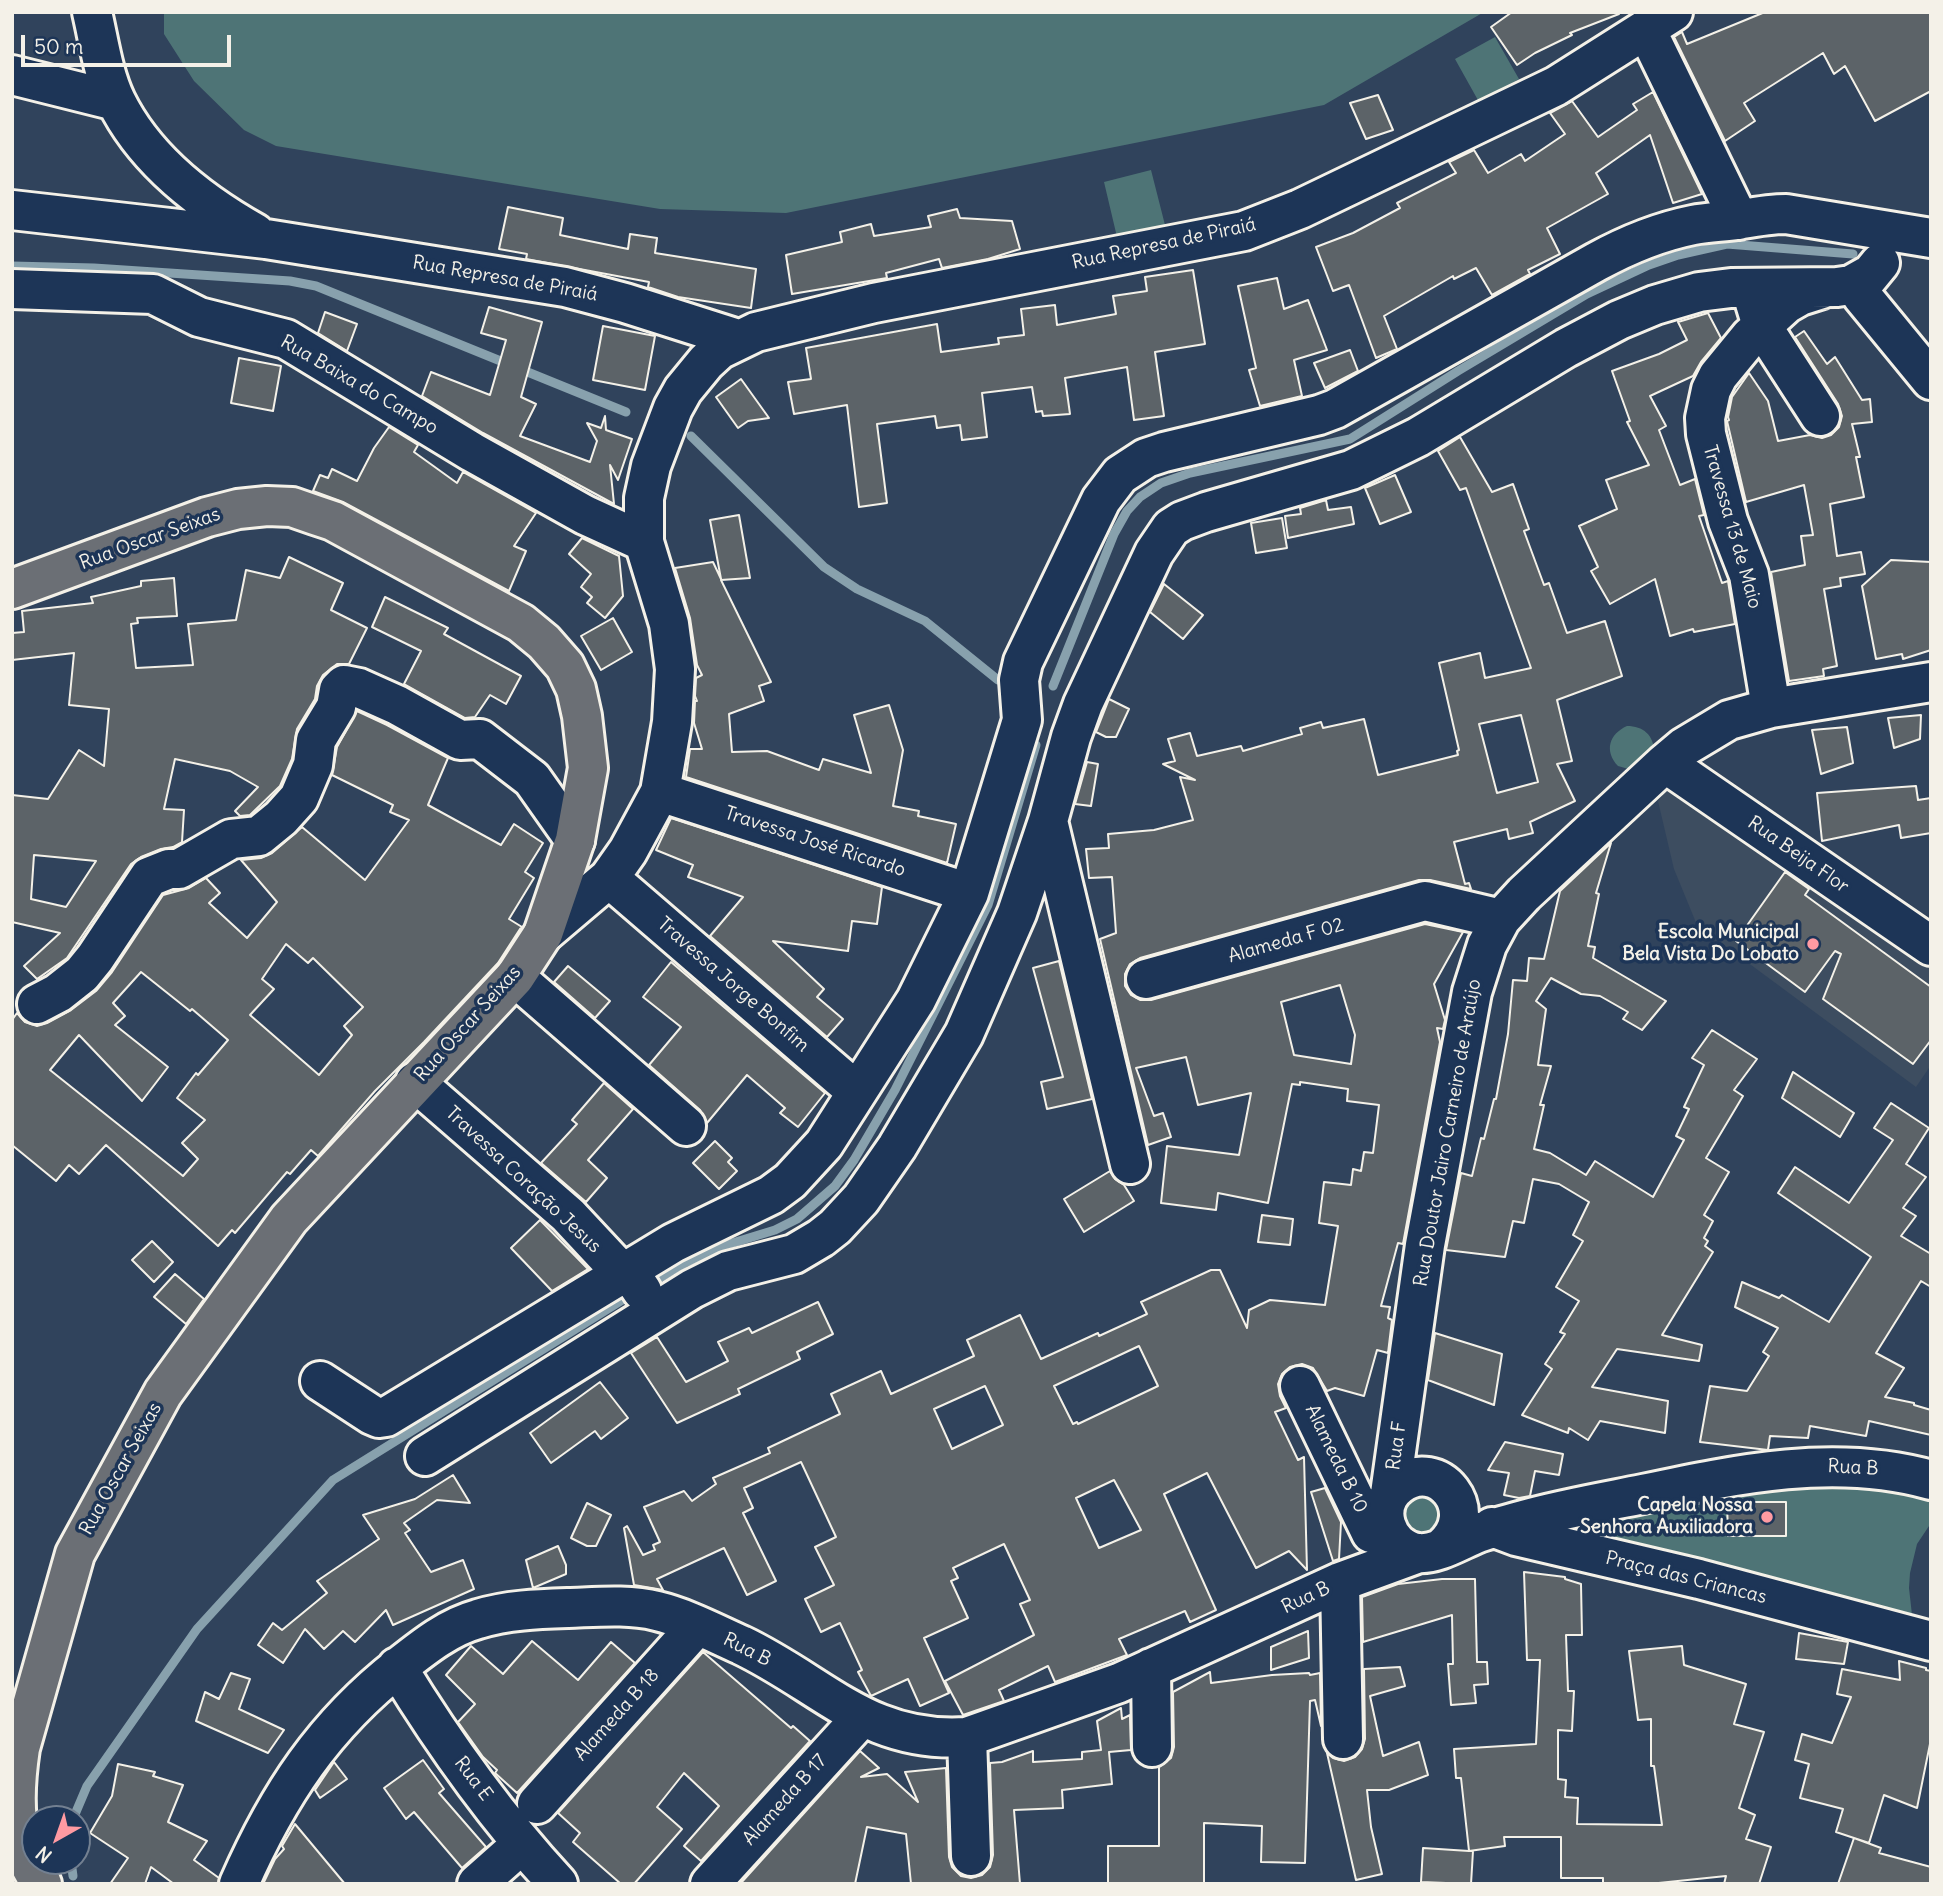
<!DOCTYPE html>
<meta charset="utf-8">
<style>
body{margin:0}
#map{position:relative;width:1943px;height:1896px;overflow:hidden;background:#30435c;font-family:Delius,sans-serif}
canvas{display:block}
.frame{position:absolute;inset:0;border:14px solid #f4f1e8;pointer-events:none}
.north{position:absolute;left:21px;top:1805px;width:70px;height:70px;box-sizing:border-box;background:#1d3557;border:2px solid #738091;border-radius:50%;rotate:220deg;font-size:19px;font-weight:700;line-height:28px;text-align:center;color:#f4f1e8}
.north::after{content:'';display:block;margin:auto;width:24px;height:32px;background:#ff9aa2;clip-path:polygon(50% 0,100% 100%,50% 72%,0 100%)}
.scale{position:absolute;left:21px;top:35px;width:210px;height:32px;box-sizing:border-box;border:4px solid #f4f1e8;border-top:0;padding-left:9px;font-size:21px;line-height:24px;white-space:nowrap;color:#f4f1e8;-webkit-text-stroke:5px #1d3557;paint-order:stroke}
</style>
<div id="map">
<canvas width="1943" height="1896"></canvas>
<div class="frame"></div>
<div class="north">N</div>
<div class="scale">50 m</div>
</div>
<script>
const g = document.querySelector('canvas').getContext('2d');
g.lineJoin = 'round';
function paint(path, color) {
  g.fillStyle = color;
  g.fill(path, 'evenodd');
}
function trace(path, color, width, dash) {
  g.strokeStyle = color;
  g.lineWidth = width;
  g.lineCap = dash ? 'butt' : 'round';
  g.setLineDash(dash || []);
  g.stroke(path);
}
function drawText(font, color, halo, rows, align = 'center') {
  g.font = font + ' Delius,sans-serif';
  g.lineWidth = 7;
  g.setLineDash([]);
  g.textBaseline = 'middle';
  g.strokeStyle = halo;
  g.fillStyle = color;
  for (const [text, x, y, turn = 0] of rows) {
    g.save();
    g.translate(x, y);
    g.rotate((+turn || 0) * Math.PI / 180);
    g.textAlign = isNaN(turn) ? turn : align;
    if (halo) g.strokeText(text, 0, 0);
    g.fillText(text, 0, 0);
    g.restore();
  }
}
paint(new Path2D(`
 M1672,784l259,178v103l-15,22 -219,-162 -23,-56 -16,-68z`), '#3d4d60');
paint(new Path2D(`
 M164,12h1320l-160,93 -538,108 -126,-4 -384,-63 -32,-16 -50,-49 -30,-47z
 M1495,37l24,42 -40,23 -24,-43z
 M1151,170l14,55 -48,12 -13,-55z
 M1627,726c16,0 27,9 27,26l-22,18 -14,-4c-14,-15 -9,-32 9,-40z
 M1819,1485l60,1 52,12v25l-14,21 -7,29 -1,15 3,27 -215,-55 -138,-31 135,-33z
 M1424,1492l18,12 -5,27 -14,6 -19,-10 -3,-21z`), '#4e7476');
trace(new Path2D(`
 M12,266l82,2 196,13 26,5 310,126
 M691,436l133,131 33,22 68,32 73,59
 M1053,686l61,-152 13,-23 13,-14 21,-14 29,-10 160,-34 108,-68 129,-77 62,-29 29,-10 49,-11 126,10
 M648,1285l37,-22 41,-18 49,-15 22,-11 38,-33 19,-26 41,-70 93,-185 48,-160
 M73,1819l14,-33 110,-157 136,-149 299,-186
 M71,1861l2,15`), '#88a1ad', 9);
const building = new Path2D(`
 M1512,12h107v2l-49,19 2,2 -37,18 -18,12 -26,-38z
 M1765,12h166v79l-56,30 -30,-55 -11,8 -11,-21 -79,50 11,18 -30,20 -51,-104 8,-5 5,12z
 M1653,92l49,102 -29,9 -23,-68 -54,38 12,21 -61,34 13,26 -32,16 2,4 -38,21 -16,-27 -22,11 -1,-3 -69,40 13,33 -21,9 -27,-73 -16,6 -17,-44 37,-14 47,-25 -3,-5 59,-30 -7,-11 25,-12 14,23 33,-19 4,7 40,-27 -15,-21 22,-12 26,36 39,-27 -4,-6z
 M1378,95l15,35 -27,9 -16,-36z
 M508,207l55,11 -3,17 68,14 2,-15 27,4 -2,15 101,16 -5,39 -73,-11 -30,-10 1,-5 -123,-23 1,-5 -28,-5z
 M957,209l3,9 52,3 8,28 -32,10 -46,9 -3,-9 -53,14 1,5 -95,16 -6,-39 56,-13 -2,-10 31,-8 3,12 57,-9 -3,-11z
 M1193,270l12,74 -50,8 9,64 -30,4 -7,-53 -62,11 5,36 -27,2 -1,-5 -6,1 -4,-25 -50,6 5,44 -25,3 -2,-15 -23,3 -2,-12 -58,8 10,79 -28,4 -12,-102 -53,9 -6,-32 23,-3 -5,-31 131,-24 4,28 58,-8 -1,-6 26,-3 -3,-26 34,-4 2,20 59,-11 -3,-18 34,-5 -2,-14z
 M1277,278l7,31 24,-9 19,50 -33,10 8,36 -42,10 -11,-36 7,-2 -18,-82z
 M489,307l53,15 -21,75 15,7 -16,32 70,26 7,-21 -10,-18 14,5 4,-12 1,14 26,9 -14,41 -8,-15 4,39 -131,-71 -61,-37 9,-24 59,23 16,-55 -25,-7z
 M325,312l32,12 -10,27 -29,-18z
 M1708,313l13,25 -20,24 -8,14 -43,20 16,30 -7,4 21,55 15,-6 9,36 -5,1 23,67 6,-2 7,43 -41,8 -1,-3 -23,7 -15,-57 -45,25 -19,-33 7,-4 -19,-41 38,-17 -11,-29 43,-15 -22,-43 3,-1 -18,-50 47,-17 28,-14 -9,-18z
 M603,326l52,10 -10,54 -52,-10z
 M1804,331l23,33 8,-7 27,43 8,-1 2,23 -20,2 8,33h-4l8,40 -34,7 7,52 24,-4 4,22 -25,4 1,8 -17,3 13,77 -14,3 1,7 -35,5 -18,-109 34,-7 -4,-29 12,-1 -9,-50 -58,17 -19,-81 2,-1 -1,-3 4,-20 17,-24 19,28 10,40 32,-6 12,3 9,-3 8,-8 3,-11 -4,-12 -43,-67z
 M1350,350l8,21 -33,17 -11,-25z
 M239,358l42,8 -8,45 -42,-8z
 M741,379l28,39 -21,3 -10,7 -22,-31z
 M389,427l29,18 -4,7 43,31 6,-11 73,41 -22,33 12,5 -17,40 -166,-89 -30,-11 7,-16 8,3 4,-9 25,12 17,-33z
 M1460,437l32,55 21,-8 16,45 -5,2 20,54 5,-2 18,50 38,-12 17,55 -65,24 15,61 -15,3 18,37 -45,21 3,11 -24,6 -2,-10 -53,13 11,42 4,-1 2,6 -41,-9h-11l-279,78 -10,6 -5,10v12l6,9 9,5h11l274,-76 38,8 -29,52 11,36 -2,9 -6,-1 3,14 -37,202 -5,-1 -17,63 9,1 -2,11 4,2 -4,33 -11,-3 -13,46 -29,-8 -8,3 -14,-23 -11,-4 -12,3 -8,7 -4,10 2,12 6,12 -11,4 23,48 6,-3 3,113 -18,-19 -33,17 -49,-95 -43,21 52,116 -26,12 -5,-11 -66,28 8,16 -72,27 -7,-16 -49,24 5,11 -41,14 -18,-34 89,-46 -14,-31 10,-4 -26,-56 -51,24 5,10 -7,3 17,37 -44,20 25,55 -29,13 -12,-27 -37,17 -13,-24 4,-2 -22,-47 -19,9 -16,-33 29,-14 -19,-38 21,-10 -35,-75 -57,26 9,20 -10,5 33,68 -29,14 -23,-47 -67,31 6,11 -29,-5 -10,-57 3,-2 16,29 12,-5 -2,-5 7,-3 -16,-35 40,-16 8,10 24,-17 -3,-6 57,-25 -2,-5 72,-34 -9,-20 50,-23 10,23 83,-38 -7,-16 53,-25 21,44 57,-26 1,3 48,-22 -6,-12 70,-32h9l27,58 2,-18 21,-10 55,5 13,-79 -19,-3 5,-41 27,3 2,-16 8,2 3,-19 9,1 6,-48 -32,-4 1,-12 -48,-7v3l-8,-1 -24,119 -50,-10 -2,17 -55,-7 6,-57 72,9 12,-62 -53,12 -12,-48 -50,11 18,48 9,-3 8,24 -23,8 -48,-206 16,-6 -4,-56 -23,1 -3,-29 23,-1 -1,-14 46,-4 39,-10 -13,-43 15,3 -32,-16 12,-3 -7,-22 22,-6 7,23 44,-10 2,5 59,-17 -2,-6 21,-6 2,6 41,-9 14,56 80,-20 -1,-4 2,-1 -20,-87 41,-10 5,25 46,-10 -65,-180 -6,2 -22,-39zM1521,715l17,67 -41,11 -18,-69zM1340,985l15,50 -4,29 -57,-9 -13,-53zM1139,1346l19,40 -80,38 -1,-2 -4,2 -19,-38zM985,1386l18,39 -51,24 -18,-40zM1114,1480l27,50 -42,18 -23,-50z
 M1395,475l16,37 -31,12 -15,-36z
 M1326,500l2,10 23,-3 3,17 -66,14 -3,-22 16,-2 -1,-6z
 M739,515l11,63 -29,2 50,102 -12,4 5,15 -35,13 3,38 35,-1 52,19 4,-11 48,14 -17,-58 35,-10 14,45 -10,56 26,5 -1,5 38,8 -9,39 -261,-86 4,-28h12l-8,-26 1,-22h2l-2,-5 1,-18 6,-3 -5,-10 -7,-47 -15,-50 38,-6 8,17 -11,-59z
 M1282,518l5,30 -31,5 -5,-30z
 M582,538l37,18 4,40 -18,22 -18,-15 5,-6 -11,-10 10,-13 -22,-20z
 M289,557l54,26 -12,27 36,18 -18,36h-12l-14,11 -6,11 -2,13 -18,30 -5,30 -12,27 -30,29 -10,1 -5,-5 23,-24 -28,-16 -55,-12 -11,50 20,1 -2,32 -9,5 -12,2 -20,8 -10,7 -64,94 -30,21 -13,-13 36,-33 -48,-11v-127l36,4 31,-49 25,16 5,-57 -40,-4 5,-52 -62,7v-27l12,-1 -2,-21 71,-8 -2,-6 50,-11v-5l33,-3 3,38 -40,2 1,5 -7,1 5,44 57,-3 -5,-41 48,-4 10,-50 34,8zM34,855l62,6 -30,46 -35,-8z
 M1891,560l40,2v88l-28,9 -1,-5 -26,5 -14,-73z
 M1164,584l39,31 -20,24 -33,-27z
 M385,597l63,31 -4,6 77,42 -15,28 -16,-9 -15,22 -10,1 -61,-34 17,-33 -49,-24z
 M613,618l19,34 -31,18 -20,-34z
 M1109,699l20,10 -13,28h-10l-10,-5z
 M357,711l30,14 61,33 -20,47 73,40 13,-21 29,19 -18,29 9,6 -25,41 13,8 -2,2 -22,34 -74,79 -49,49 -57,65 -7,-6 -21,24 -3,-2 -52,61 -3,-3 -14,16 -112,-101 -27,29 -10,-9 -13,16 -44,-36v-125l5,-7 8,9 12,4 10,-3 24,-13 25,-19 16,-19 51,-77 26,-7 17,-10 14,15 -11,10 38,35 30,-36 -36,-42 20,-2 11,-5 30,-26 63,53 44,-60 -19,-8 3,-7 -61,-30 5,-28zM286,944l22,19 5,-5 50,49 -19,19 8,9 -33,40 -69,-60 24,-26 -12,-10zM141,972l49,39 2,-2 36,31 -30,35 -2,-2 -19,25 28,22 -23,23 16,16 -15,17 -133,-106 29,-35 63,66 26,-34 -53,-42 10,-9 -12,-13z
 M1921,715l-1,24 -26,9 -6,-30z
 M1847,727l6,36 -32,11 -9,-44z
 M1087,762l11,2 -7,42 -16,-2z
 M1916,786l2,14 13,-2v35l-30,5 -2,-13 -77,16 -5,-48z
 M671,818l211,69 -5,37 -25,-3 -4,30 -75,-10 51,48 -7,8 26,22 -16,18 -117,-101 33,-39 -55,-20 5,-12 -37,-15z
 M1611,843l-15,50 3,1 -11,52 7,1 -2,11 73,43 -24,29 -19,-11 5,-7 -28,-16 -19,-2 -30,-16 -15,23 10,8 -8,56 13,1 -11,39h4l-10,44 16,4 36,22 9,-14 58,36 31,-57 -8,-4 13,-27 -5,-2 20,-42 -12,-7 20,-28 45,29 -23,31 9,6 -37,62 23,14 -25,43 9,6 -9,17 4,3 -3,5 8,6 -51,83 40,10 -3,16 -82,-12 -25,38 76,14 -3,32 -65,-12 -12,19 -19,-12 -1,5 -46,-18 30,-46 -7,-5 20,-30 -5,-2 19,-31 -23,-14 27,-46 -10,-6 16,-33 -30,-18 -26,-5 -9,44 -11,-2 -8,36 -59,-7 15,-77 11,3 9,-38 3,1 10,-40h2l12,-65 5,-54 14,1 2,-23 15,1 16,-68z
 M1785,872l24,17 -4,6 126,92v53l-18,24 -90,-65 18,-45 -6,-3 -30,41 -69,-51z
 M1059,961l33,138 -45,10 -6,-27 22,-5 -30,-109z
 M671,962l154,131 -27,34 -18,-14 5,-5 -38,-33 -40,48 -7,-13 -51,-45 32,-38 -38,-30z
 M568,966l42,35 -15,17 -41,-36z
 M1793,1072l61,41 -14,24 -58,-39z
 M604,1083l29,26 -45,51 19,18 -21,24 -45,-39 36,-39 -5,-4z
 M1891,1103l38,25 -23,36 20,13 -23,31 13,8 -15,20 30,18v33l-10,-6 -45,72 28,15 -19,29 29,6v2l17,5v25l-62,-14 -3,15 -56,-10 -2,12 -38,-2 -2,14 -68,-8 10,-56 37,5 22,-35 -6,-4 15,-24 -43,-21 7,-25 37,16 3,-3 47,27 42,-65 -93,-64 17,-26 54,36 44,-63 -19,-12z
 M715,1141l17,17 -4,4 9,9 -18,18 -26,-26z
 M1110,1171l5,8 9,6 10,16 -50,31 -20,-33z
 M1262,1215l31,4 -3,26 -32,-3z
 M540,1220l48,49 -36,22 -41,-43z
 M152,1241l21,21 -19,20 -22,-22z
 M175,1274l29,25 -18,25 -32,-27z
 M818,1302l15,32 -36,18 3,7 -62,30 2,5 -63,29 -46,-70 26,-16 29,45 42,-21 -10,-19 31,-14 3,5z
 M1435,1333l67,21 -8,51 -66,-25z
 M600,1382l28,36 -27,21 -6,-8 -44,32 -21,-30z
 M1505,1442l58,12 -4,21 -24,-4 -5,25 -11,2 -15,-3 5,-22 -21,-3z
 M453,1475l17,28 -33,-3 -33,23 6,7 -5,3 26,39 32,-12 11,29 -81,36 -7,-15 -31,32 -12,-11 -19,18 -19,-20 -22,34 -25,-18 15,-22 9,7 45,-37 -10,-12 62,-42 -16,-24 52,-16z
 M1325,1488l16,34 -2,37 -6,2 -22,-69z
 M1727,1502h59v34h-58z
 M587,1503l24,12 -15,31h-9l-16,-8z
 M558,1546l8,19v9l-33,14 -7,-28z
 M1524,1572l41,5v2l16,5 1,51h-16l2,56h6l-2,40 -14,-1v49l8,1 -1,17 13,1 -1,26 85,1 -8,-59h-3v-47l-13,1 -9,-69 53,-5 2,19 62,19 -12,40 30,8 -25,76 16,7 -9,24 25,8 -12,37h-35l2,-8 -77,8h-46v-6h-42v-41h-57l1,9 -36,5h4l-2,33 -50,-2 2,-34 46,3 -8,-73h-5l-2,-29 82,-5 4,-84h-13z
 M1442,1579h33l2,83h10l1,22 -14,1 2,18 -25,2 -3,-41h5l-1,-49 -89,27 -1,-45 36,-13z
 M1308,1631l1,27 -38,12v-23z
 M1799,1633l49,9 -4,22 -48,-5z
 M532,1641l46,39 33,-38 24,21 -118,130 -22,-20 2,-3 -14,-13 -25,-35 17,-18 -29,-29 25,-29 32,28z
 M703,1652l88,76 2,-2 17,15 -109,120 -17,-15 35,-40 -35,-33 -27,34 25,22 -48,55h-13l-48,-42 7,-9 -22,-20z
 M1899,1661l27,7v2l5,1v68l-14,69 -33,-13 -15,48 -33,-11 7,-23 -43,-11 9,-34 -14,-4 7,-26 30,9 19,-46 -14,-3 5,-25 58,11z
 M1400,1667l5,19 -35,10 13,60 36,-14 9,33 -39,15h-22l4,37 11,47 -26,6 -29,-127 6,5 11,3 11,-4 7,-8 3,-10 -1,-70z
 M1210,1672l1,11 61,-8 37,-2 1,2 10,-2 1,53 -6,-26 -5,1 -5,162 -44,-1 1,-36 -58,-3v61h-96v-38h51v-79l12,-9 3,-11 -1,-55z
 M231,1673l19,6 -11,30 45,21 -16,23 -72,-32 9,-29 14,7z
 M1121,1708l1,11 8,-4 1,35 -22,2 3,32 -50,6 1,18 -49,2 6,74h-109l-5,-50 -39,-7 -12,57h-115l120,-133 19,17 -18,9 26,-3 31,28 -13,-30 41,-4 3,89 3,10 9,9 10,2 11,-3 8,-8 3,-12 -3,-92 12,-1 31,-11v11l49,-3v-7l19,-2 -4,-29z
 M423,1760l21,29 -5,4 47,54 -24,21 -48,-56 -8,7 -22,-31z
 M334,1762l13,17 -27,19 -5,-8z
 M118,1764l37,8 -2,4 30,9 -15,37 39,19 -13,19 25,18 -1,6h-44l-23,-17 -6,17h-35l18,-26 -38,-25 22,-37z
 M295,1824l50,60h-82l12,-25 9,-10 -2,-3z
 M1854,1838l27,10 -2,5 52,14v17h-93z`);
paint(building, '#5c6368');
trace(building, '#f4f1e8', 2);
const minor = new Path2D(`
 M92,12c7,30 11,62 24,89 29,59 84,101 139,132
 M1646,29l93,191
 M12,75l104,26
 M12,210l254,29 299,48 60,16 113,36
 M1880,263l-18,22v11l69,84
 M12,289l141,5 46,23 87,22 186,113 113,63 59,27
 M1755,303l7,23 58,90
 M1771,708l-22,-133 -21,-54 -22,-87 -1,-16 6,-28 7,-14 32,-39 36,-33 14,-8 22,-7
 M1665,763l266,183
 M660,792l309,101
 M1048,821l82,343
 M609,878l247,213
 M543,934l66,-56 19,-27 32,-59 12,-70 3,-53 -6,-45 -25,-82v-44l7,-32 22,-58 10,-18 23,-28 13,-12 37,-18 118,-29 370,-72 56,-22 256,-123 117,-74
 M515,977l171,149
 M1146,979l279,-78 76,18
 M37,1004l21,-11 24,-19 13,-16 54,-81 20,-8h10l52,-30 28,-3 22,-18 18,-20 14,-33 3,-25 20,-33 3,-17 5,-5 15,3 38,17 63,35 20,-1 52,40 43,61
 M415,1082l153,133 55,59 11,5 8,12
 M320,1381l52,34 7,3 7,-1 287,-174 98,-48 19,-14 34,-37 92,-144 53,-107 53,-173 -3,-40 4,-18 78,-162 19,-25 26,-17 18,-6 155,-37 16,-6 261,-147c31,-17 62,-30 97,-37 15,-3 30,-3 44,-5 17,-3 32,-6 49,-6l145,24
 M1300,1386l71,147
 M425,1456l267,-167 36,-18 66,-17 27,-16 14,-11 26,-28 36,-52 67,-113 53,-121 31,-92 23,-84 12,-33 71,-151 17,-25 11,-7 24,-9 145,-42 67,-33 148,-89 53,-28 36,-15 44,-13 32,-4 106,-1 14,-2 16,-9
 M1390,1494l35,-249 47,-253 15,-47 14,-26 23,-25 141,-131 19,-16 45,-27 42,-12 160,-26
 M1492,1527l24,9 183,43 232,62
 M1443,1547c41,-36 -5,-92 -44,-62 -27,20 -14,63 19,68 19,2 42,-13 60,-20 15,-5 30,-9 45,-13 39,-11 80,-18 120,-26 94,-20 193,-41 288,-14
 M1340,1582l3,157
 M397,1667c47,77 100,151 161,217
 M1151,1668l1,79
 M967,1737l4,119
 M537,1804l160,-178
 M239,1884c39,-89 85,-159 162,-219 24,-19 48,-38 77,-46 29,-9 60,-10 90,-11 30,-1 60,-4 89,3 29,7 57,22 84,34 82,39 127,99 226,92l152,-54 221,-101 79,-29
 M477,1884l45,-40
 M710,1884l151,-166`);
const major = new Path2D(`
 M12,589l195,-72 31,-8 29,-3 25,1 23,8 18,6 188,102 23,19 21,24 11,23 6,27 6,52 -13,72 -32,94 -28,43 -226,242 -126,174 -88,161 -55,194c-7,47 -9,96 22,136`);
trace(minor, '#f4f1e8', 44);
trace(major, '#f4f1e8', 44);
trace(minor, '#1d3557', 38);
trace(major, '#6b6f75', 38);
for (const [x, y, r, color] of [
 [1813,944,7,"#ff9aa2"],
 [1767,1517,7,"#ff9aa2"]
]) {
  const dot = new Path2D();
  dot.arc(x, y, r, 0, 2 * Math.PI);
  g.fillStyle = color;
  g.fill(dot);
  trace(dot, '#1d3557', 2.5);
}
drawText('19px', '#f4f1e8', '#1d3557', [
 ["Rua Represa de Piraiá",1164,244,-12],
 ["Rua Represa de Piraiá",505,279,10],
 ["Rua Baixa do Campo",359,385,30],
 ["Travessa 13 de Maio",1732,527,74],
 ["Rua Oscar Seixas",150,539,-20],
 ["Travessa José Ricardo",815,842,18],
 ["Rua Beija Flor",1798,855,35],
 ["Alameda F 02",1286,941,-16],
 ["Travessa Jorge Bonfim",733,985,41],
 ["Rua Oscar Seixas",468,1024,-48],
 ["Rua Doutor Jairo Carneiro de Araújo",1448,1133,-80],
 ["Travessa Coração Jesus",523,1180,43],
 ["Rua F",1397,1446,-82],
 ["Alameda B 10",1336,1459,64],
 ["Rua B",1853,1468,3],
 ["Rua Oscar Seixas",121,1469,-61],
 ["Praça das Criancas",1686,1578,14],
 ["Rua B",1306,1598,-25],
 ["Rua B",747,1650,27],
 ["Alameda B 18",617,1715,-48],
 ["Rua E",473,1779,53],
 ["Alameda B 17",785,1800,-48]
]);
drawText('bold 19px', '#f4f1e8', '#1d3557', [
 ["Escola Municipal",1799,933],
 ["Bela Vista Do Lobato",1799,955],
 ["Capela Nossa",1753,1506],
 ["Senhora Auxiliadora",1753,1528]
], 'right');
</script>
